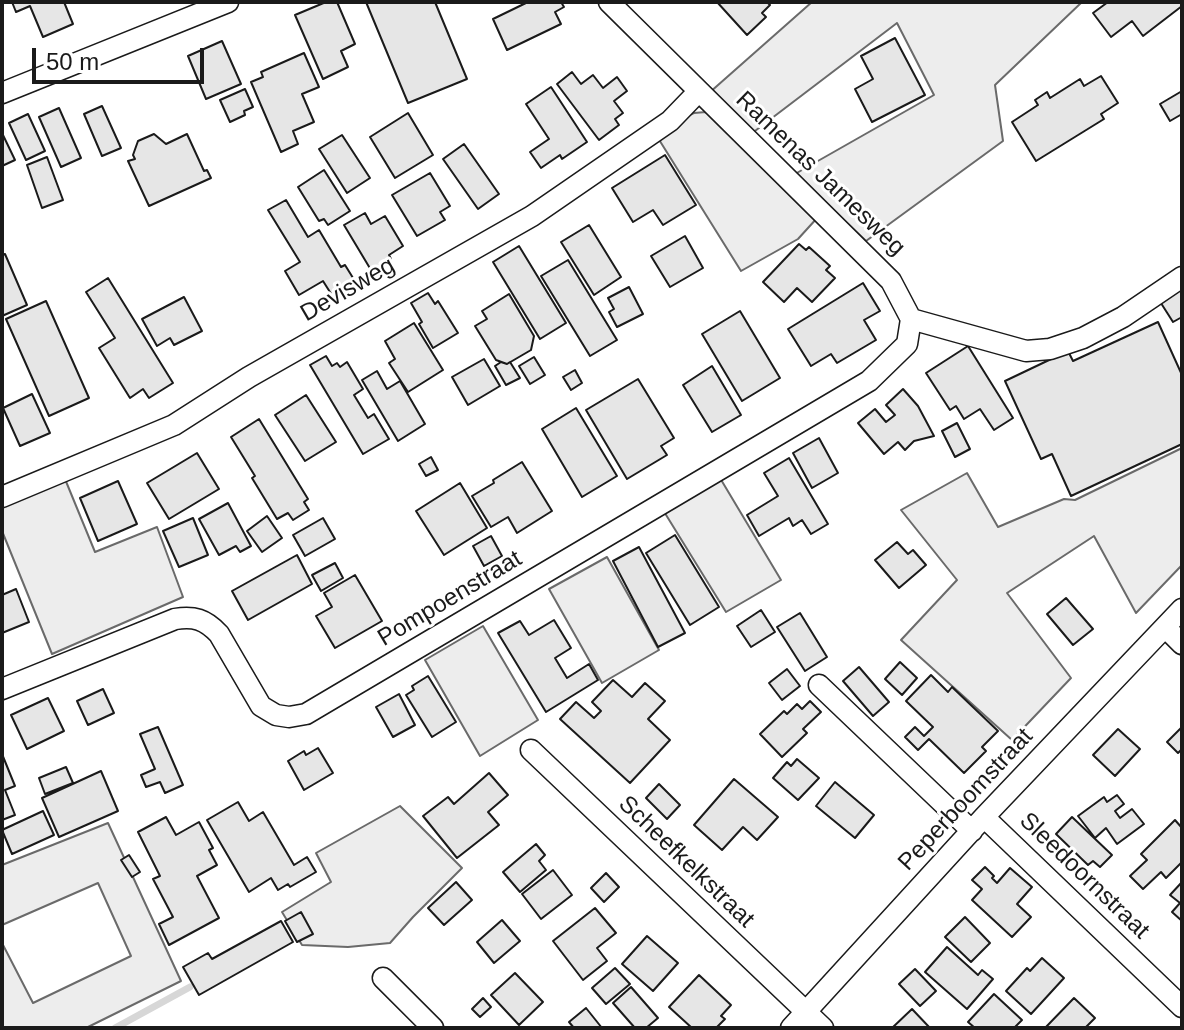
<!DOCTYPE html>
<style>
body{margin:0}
#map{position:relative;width:1184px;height:1030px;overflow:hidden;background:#fff;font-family:Arial,sans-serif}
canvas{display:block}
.frame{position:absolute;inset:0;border:4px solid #1a1a1a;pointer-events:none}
.scale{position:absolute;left:32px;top:48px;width:172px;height:36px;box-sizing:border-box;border:4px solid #1a1a1a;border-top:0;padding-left:10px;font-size:24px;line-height:28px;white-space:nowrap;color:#1a1a1a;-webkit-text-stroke:6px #fff;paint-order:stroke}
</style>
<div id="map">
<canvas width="1184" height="1030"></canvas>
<div class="frame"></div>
<div class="scale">50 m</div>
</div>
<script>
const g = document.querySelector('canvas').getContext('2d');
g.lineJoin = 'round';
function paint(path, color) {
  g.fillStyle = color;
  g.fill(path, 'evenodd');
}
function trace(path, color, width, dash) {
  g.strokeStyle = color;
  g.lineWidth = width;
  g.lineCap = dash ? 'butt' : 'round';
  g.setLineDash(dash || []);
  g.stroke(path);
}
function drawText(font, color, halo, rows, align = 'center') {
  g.font = font + ' Arial,sans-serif';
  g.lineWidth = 6;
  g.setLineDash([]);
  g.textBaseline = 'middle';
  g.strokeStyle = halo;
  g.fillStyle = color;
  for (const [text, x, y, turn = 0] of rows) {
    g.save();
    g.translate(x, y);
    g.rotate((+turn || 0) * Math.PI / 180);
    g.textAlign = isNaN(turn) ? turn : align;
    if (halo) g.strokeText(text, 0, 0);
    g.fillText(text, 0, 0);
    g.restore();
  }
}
const built = new Path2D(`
 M812,2h270l-87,83 8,56 -137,100 -71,-67 139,-79 -37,-72 -146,111 -42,-41z
 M706,112l9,6 103,99 -20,22 -57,32 -83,-133 27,-21 9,-4z
 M1182,448v117l-46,48 -42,-77 -87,57 64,85 -59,62 -111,-100 56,-60 -56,-70 66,-37 31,54 66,-28 11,1z
 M720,478l61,102 -55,32 -63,-102z
 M65,479l30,73 62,-25 26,70 -131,57 -50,-123v-27z
 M607,557l52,93 -57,33 -53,-94z
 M483,626l55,94 -58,36 -55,-96z
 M400,806l62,62 -49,49 -23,26 -42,4 -46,-2 -20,-33 49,-30 -15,-29z
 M108,823l73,158 -95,47h-84v-85l31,60 98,-47 -33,-73 -96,42v-60z`);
paint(built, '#ededed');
trace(built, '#6a6a6a', 2);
trace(new Path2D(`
 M115,1028l75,-41`), '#d7d7d7', 7);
const building = new Path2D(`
 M12,2h52l9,22 -30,13 -13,-31 -14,6z
 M326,2h11l18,42 -14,7 7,16 -25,12 -28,-64z
 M366,2h69l32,77 -59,24z
 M528,2h33l3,5 -9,5 6,12 -54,26 -14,-31z
 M717,2h50l3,3 -8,8 4,4 -19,18z
 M1108,2h74v4l-39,30 -11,-15 -21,16 -18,-24z
 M895,38l30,57 -53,27 -17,-33 18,-10 -12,-23z
 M222,41l19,43 -35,15 -18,-43z
 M304,53l15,34 -17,7 12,28 -21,9 5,13 -17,8 -30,-70 12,-5 -2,-5z
 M572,72l9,12 12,-9 10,13 14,-11 10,14 -13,10 9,12 -8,6 4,6 -20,15 -42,-56z
 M1101,76l17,27 -17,11 3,5 -68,42 -24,-39 26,-17 -3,-5 12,-8 3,6 30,-19 4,7z
 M551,87l36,55 -25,17 -2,-4 -19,13 -11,-16 19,-13 -23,-35z
 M245,89l8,18 -9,4 1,4 -15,7 -10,-22z
 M1182,91v23l-12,7 -10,-17z
 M102,106l19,42 -19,8 -18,-42z
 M59,108l22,50 -20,9 -22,-50z
 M408,113l25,42 -38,23 -25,-41z
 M28,114l17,37 -19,9 -17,-37z
 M2,133l13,27 -13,6z
 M154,134l12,10 21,-10 17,37 3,-1 4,8 -62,28 -21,-45 7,-2 -2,-4 5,-14z
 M342,135l28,43 -23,15 -28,-44z
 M464,144l35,50 -21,15 -35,-50z
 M665,155l31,50 -33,20 -10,-15 -20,12 -21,-34z
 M47,157l16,43 -21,8 -15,-43z
 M324,170l26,41 -22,14 -4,-6 -5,2 -21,-34z
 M430,173l20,33 -10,6 5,8 -28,16 -25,-41z
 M286,200l22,37 11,-7 22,37 4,-2 13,21 -23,14 -12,-19 -24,14 -14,-24 15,-9 -32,-52z
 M365,213l6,11 14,-8 18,30 -14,9 2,4 -20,11 -27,-45z
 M589,225l32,52 -27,18 -33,-53z
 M685,236l18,32 -33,19 -19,-31z
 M799,244l7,6 3,-3 21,19 -4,4 9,8 -23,24 -15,-14 -13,14 -21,-20z
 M519,246l47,77 -26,16 -47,-77z
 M5,254l22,51 -25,11v-61z
 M568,260l49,80 -27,16 -49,-80z
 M108,278l65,105 -24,15 -6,-9 -13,9 -31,-50 16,-10 -29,-46z
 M863,283l17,28 -16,9 12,20 -39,23 -6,-9 -20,12 -23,-37z
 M1182,285v32l-9,5 -14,-22z
 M629,287l14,27 -26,13 -8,-15 5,-3 -6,-11z
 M428,293l7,11 3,-3 20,32 -25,15 -14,-24 3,-2 -11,-19z
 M509,294l25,42 -3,14 -24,14 -11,-4 -21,-34 12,-7 -5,-8z
 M184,297l18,34 -28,14 -4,-7 -13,8 -15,-27z
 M46,301l43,97 -40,18 -43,-97z
 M740,311l40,67 -38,23 -40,-67z
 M1158,322l24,53v69l-111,52 -19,-42 -11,5 -36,-78 63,-30 5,10z
 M414,323l29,47 -35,22 -19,-29 6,-4 -10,-18z
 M968,346l45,72 -19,12 -14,-21 -16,10 -8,-13 -6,4 -24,-37z
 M326,356l6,10 5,-3 3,4 7,-5 16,27 -9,6 14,23 6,-4 15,25 -26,15 -53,-89z
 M534,357l11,18 -15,9 -11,-18z
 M484,359l16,27 -32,19 -16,-28z
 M501,362l6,2 3,-2 10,16 -14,7 -11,-19z
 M712,366l29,49 -29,17 -29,-47z
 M575,370l7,13 -11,7 -8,-13z
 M377,371l10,18 13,-8 25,43 -27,17 -36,-61z
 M638,379l36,59 -13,8 6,9 -40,24 -41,-69z
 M903,389l15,17 16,30 -20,5 -9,9 -7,-8 -14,12 -26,-31 17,-14 11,13 9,-7 -9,-10z
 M32,394l18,39 -30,13 -17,-38z
 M306,395l30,47 -31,19 -30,-46z
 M576,408l41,68 -35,21 -40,-68z
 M259,419l49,80 -4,3 5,8 -16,10 -5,-7 -11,6 -25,-41 3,-2 -24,-39z
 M957,423l13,26 -15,8 -13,-26z
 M819,438l19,35 -26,15 -19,-35z
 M197,453l22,36 -50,30 -22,-36z
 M431,457l7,13 -12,6 -7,-12z
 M789,458l39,66 -17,10 -9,-14 -9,6 -4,-8 -30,18 -12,-21 31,-19 -14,-23z
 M522,462l30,49 -35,22 -9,-16 -17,10 -19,-31 22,-13 -1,-3z
 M118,481l19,43 -39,17 -18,-43z
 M460,483l27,45 -43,27 -28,-44z
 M228,503l23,43 -11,6 -4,-6 -17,9 -20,-36z
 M267,516l15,22 -20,14 -15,-21z
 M193,518l15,37 -29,12 -16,-36z
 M323,518l12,21 -30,17 -12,-21z
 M675,535l44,72 -29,18 -44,-72z
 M491,536l11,20 -18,10 -11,-20z
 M897,542l11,12 5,-4 13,15 -27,23 -24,-28z
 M639,547l46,86 -27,14 -45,-86z
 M297,555l15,29 -64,36 -16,-29z
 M335,563l8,15 -22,13 -9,-16z
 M355,575l27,46 -47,27 -19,-32 16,-9 -8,-14z
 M16,589l13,33 -27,11v-38z
 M1066,598l27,31 -20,16 -26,-31z
 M761,610l14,22 -24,15 -14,-21z
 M800,613l27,44 -22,14 -28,-44z
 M554,620l17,28 -16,10 12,20 22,-14 9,16 -52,32 -48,-79 22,-12 9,14z
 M900,662l17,16 -15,17 -17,-16z
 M859,667l30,35 -16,14 -30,-35z
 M787,669l13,17 -18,14 -13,-17z
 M931,675l17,17 4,-5 46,44 -16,16 4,4 -22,22 -35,-34 -11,11 -13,-13 10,-10 9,9 9,-9 -27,-26z
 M428,676l28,46 -24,15 -26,-42 8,-5 -2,-4z
 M613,680l19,17 13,-14 20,18 -17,18 22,21 -40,43 -70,-64 16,-17 18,16 7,-7 -9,-9z
 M103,689l11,24 -26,12 -11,-24z
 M399,694l16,31 -22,12 -17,-30z
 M48,698l16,33 -37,18 -16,-34z
 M810,701l11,11 -18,17 4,4 -25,24 -22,-23 24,-23 3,3 10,-10 5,5z
 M158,727l25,58 -18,8 -5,-11 -14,5 -5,-12 14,-6 -15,-35z
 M1181,728l1,21 -4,4 -11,-11z
 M1118,729l22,20 -25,27 -22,-21z
 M318,748l15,25 -29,17 -16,-29 16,-10 2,4z
 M2,754l13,32 -10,4 10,25 -13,5z
 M797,759l22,19 -21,22 -25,-22 14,-16 4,4z
 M66,767l7,16 -28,11 -6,-16z
 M101,771l17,40 -59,26 -17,-39z
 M489,773l19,22 -20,17 11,13 -42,33 -34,-42 25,-19 6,7z
 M734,779l44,38 -21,23 -14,-13 -21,23 -28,-25z
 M835,782l39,33 -19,23 -39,-32z
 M659,784l21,21 -13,14 -21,-21z
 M1117,795l7,9 -9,7 5,7 12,-9 12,15 -27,20 -11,-16 -11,10 -17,-22 26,-19 3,5z
 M238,802l11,19 14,-9 31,53 13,-8 9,15 -26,15 -2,-3 -10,6 -7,-12 -22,14 -42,-72z
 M43,811l11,24 -42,19 -10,-24z
 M166,817l10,18 23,-13 14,26 -4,2 8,15 -20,11 22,42 -50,27 -10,-21 14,-7 -20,-38 7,-3 -22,-44z
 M1072,817l40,38 -12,12 -7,-6 -5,4 -32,-31z
 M1175,820l7,8v34l-16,16 -5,-6 -18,17 -13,-13 17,-16 -6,-6z
 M536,844l9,11 -6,6 7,9 -26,22 -17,-20z
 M129,855l11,17 -8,5 -11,-17z
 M985,867l9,9 -2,2 5,5 13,-15 22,19 -15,17 14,13 -19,20 -40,-37 10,-11 -10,-9z
 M553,870l19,25 -31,24 -19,-25z
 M606,873l13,14 -15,15 -13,-14z
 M456,882l16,18 -28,25 -16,-17z
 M1182,882v39l-10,-9 8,-9 -10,-8z
 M595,908l21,25 -19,15 10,13 -24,19 -30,-39z
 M301,912l12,22 -16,8 -12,-21z
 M965,917l25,26 -19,19 -26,-25z
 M502,920l18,21 -26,22 -17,-21z
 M281,921l12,21 -94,53 -16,-28 25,-14 4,6z
 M647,936l31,27 -25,28 -31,-27z
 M947,947l31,28 4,-5 11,9 -26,30 -42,-37z
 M1042,958l22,20 -33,36 -25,-23 21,-23 3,3z
 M615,968l15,16 -24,20 -14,-16z
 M915,969l21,22 -16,15 -21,-22z
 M515,973l28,29 -24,23 -28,-30z
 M699,975l32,30 -10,11 4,3 -9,9h-24l-23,-21z
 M631,987l27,31 -12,10h-11l-22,-25z
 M994,994l28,26 -7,7 2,1h-42l-7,-6z
 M483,998l8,9 -11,10 -8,-8z
 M1074,998l21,20 -10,10h-40z
 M586,1008l16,20h-28l-5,-6z
 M912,1009l18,19h-38z`);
paint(building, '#e6e6e6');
trace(building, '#1a1a1a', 2);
const street = new Path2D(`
 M609,2l282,279 20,38 115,32 24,-2 33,-11 40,-21 59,-40
 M2,93l226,-91
 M2,497l172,-72 75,-48 283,-161 138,-95 28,-29
 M1165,627l17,17
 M819,685l153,146
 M2,689l173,-70c19,-3 30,0 44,15l42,72 15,9 13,2 17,-3 563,-333 38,-37 4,-25
 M531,750l292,278
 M984,817l198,190
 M383,978l50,50
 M791,1028l193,-211 198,-208`);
trace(street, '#1a1a1a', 23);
trace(street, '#fff', 20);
drawText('24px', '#1a1a1a', '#fff', [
 ["Ramenas Jamesweg",820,174,44],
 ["Devisweg",348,290,-30],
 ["Pompoenstraat",450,599,-31],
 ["Peperboomstraat",966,800,-47],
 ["Scheefkelkstraat",686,862,44],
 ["Sleedoornstraat",1084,876,44]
]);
</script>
